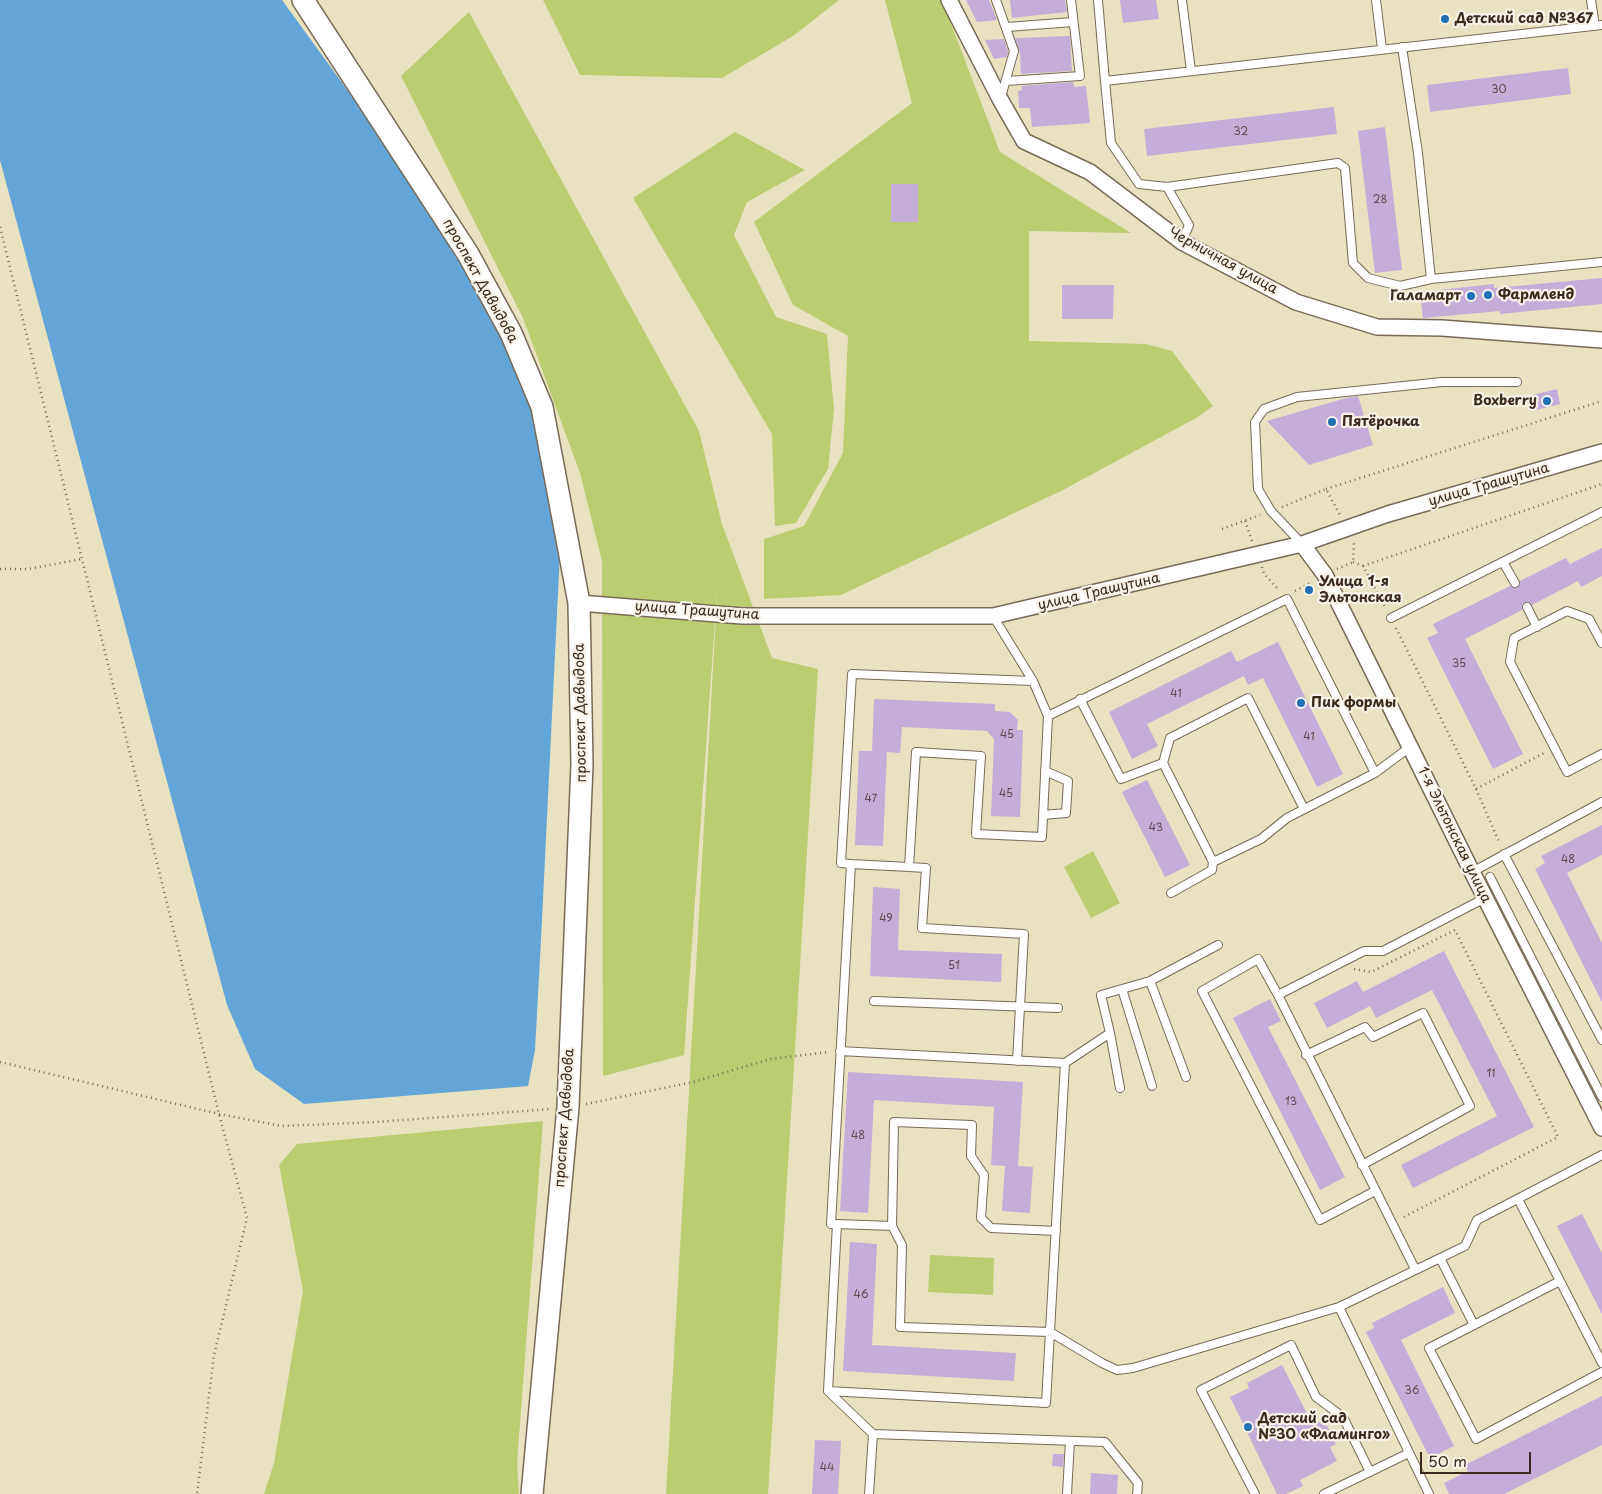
<!DOCTYPE html>
<meta charset="utf-8">
<style>
body{margin:0}
#map{position:relative;width:1602px;height:1494px;overflow:hidden;background:#e8e2c0;font-family:"Playpen Sans",sans-serif}
canvas{display:block}
.scale{position:absolute;left:1420px;top:1452px;width:111px;height:22px;box-sizing:border-box;border:2px solid #3b2a1e;border-top:0;padding-left:6px;font-size:15px;line-height:18px;white-space:nowrap;color:#3b2a1e;-webkit-text-stroke:4px #f7f3e8;paint-order:stroke}
</style>
<div id="map">
<canvas width="1602" height="1494"></canvas>
<div class="scale">50 m</div>
</div>
<script>
const g = document.querySelector('canvas').getContext('2d');
g.lineJoin = 'round';
function paint(path, color) {
  g.fillStyle = color;
  g.fill(path, 'evenodd');
}
function trace(path, color, width, dash) {
  g.strokeStyle = color;
  g.lineWidth = width;
  g.lineCap = dash ? 'butt' : 'round';
  g.setLineDash(dash || []);
  g.stroke(path);
}
function drawText(font, color, halo, rows, align = 'center') {
  g.font = font + ' "Playpen Sans",sans-serif';
  g.lineWidth = 4.5;
  g.setLineDash([]);
  g.textBaseline = 'middle';
  g.strokeStyle = halo;
  g.fillStyle = color;
  for (const [text, x, y, turn = 0] of rows) {
    g.save();
    g.translate(x, y);
    g.rotate((+turn || 0) * Math.PI / 180);
    g.textAlign = isNaN(turn) ? turn : align;
    if (halo) g.strokeText(text, 0, 0);
    g.fillText(text, 0, 0);
    g.restore();
  }
}
paint(new Path2D(`
 M543,0h296l-46,36 -71,42 -142,-3z
 M885,0h57l58,152 131,81 -102,-2v110l117,3 26,7 41,55 -17,12 -133,72 -222,105 -77,4v-60l40,-13 39,-73 5,-117 -55,-31 -39,-83 158,-119z
 M469,12l230,419 23,93 50,134 46,11 -50,825h-102l52,-914 -34,475 -81,21 -1,-515 -22,-88 -57,-155 -122,-242z
 M735,132l70,38 -58,32 -13,33 42,82 51,17 7,75 -6,60 -32,54 -21,3 -3,-92 -139,-236z
 M1093,851l27,52 -29,15 -27,-51z
 M543,1121l-26,342 2,31h-255l10,-31 29,-172 -24,-126 18,-21z
 M930,1255l64,3 -1,37 -65,-3z`), '#bacd71');
paint(new Path2D(`
 M0,0h282l95,131 118,188 37,92 28,141 -19,388 -6,110 -7,36 -224,18 -49,-35 -28,-64 -227,-845z`), '#64a5d7');
paint(new Path2D(`
 M966,0h23l8,20 -20,2z
 M1010,0h55l2,12 -55,6z
 M1120,0h36l3,19 -36,4z
 M1070,36l2,35 -51,3 -1,-20 -5,-16z
 M1004,39l4,12 -1,6 -13,2 -9,-19z
 M1568,68l3,26 -141,18 -3,-27z
 M1073,82l1,5 12,-1 4,37 -58,4 -2,-19h-11l-1,-17 4,-1 -1,-4z
 M1334,107l3,27 -190,22 -3,-27z
 M1385,127l17,143 -27,3 -17,-142z
 M891,184h27v38h-27z
 M1602,278v26l-102,10v-3l-77,7 -3,-26 74,-8v4z
 M1062,285h52l-1,34h-51z
 M1557,389l3,15 -28,7 -4,-15z
 M1358,396l15,49 -64,20 -42,-44 79,-23z
 M1602,548v28l-21,11 -3,-6 -46,24 -7,-3 -3,2v6l-57,29 58,115 -30,15 -66,-131 11,-5 -5,-9 77,-38 7,2 3,-7 46,-23 4,6z
 M1278,642l65,132 -26,13 -54,-109 -15,7 -4,-9 -97,48 11,22 -26,13 -23,-47 122,-61 6,11z
 M874,699l121,5v7l15,1 8,8 -1,10h6l-3,87 -29,-1 3,-77 -7,-8 -85,-4 -2,26 -13,-1 -4,94 -28,-1 4,-94h13z
 M1147,780l43,85 -25,12 -43,-85z
 M1602,825v30l-35,18 35,70v59l-67,-133 10,-6 -4,-7z
 M873,887l27,2 -2,61 104,4 -1,28 -131,-6z
 M1444,951l90,176 -121,61 -12,-23 96,-49 -65,-126 -56,28 -6,-12 -43,22 -13,-25 43,-22 6,11z
 M1270,999l11,22 -13,6 77,150 -25,13 -87,-172z
 M848,1072l175,10 -5,84 15,1 -3,46 -28,-2 3,-45 -14,-1 3,-58 -120,-7 -6,113 -28,-2z
 M1582,1214l20,39v61l-45,-88z
 M850,1242l27,2 -5,101 144,8 -2,28 -171,-10z
 M1443,1287l12,26 -54,27 53,106 -24,12 -64,-126 8,-4 -2,-5z
 M1282,1365l31,60 11,-5 12,24 -6,3 7,14 -37,19 3,6 -17,8h-9l-47,-97 19,-9 -2,-5z
 M1602,1396v49l-98,49h-55l-5,-11 24,-12 -3,-6z
 M815,1440l26,1 -3,53h-26z
 M1053,1454h11l-1,13 -11,-1z
 M1091,1473l27,2 -1,19h-27z`), '#c5adda');
const lane = new Path2D(`
 M996,0l18,51 -13,46
 M1098,0l7,81
 M1182,0l9,71
 M1376,0l6,49
 M1591,0l4,26
 M1007,27l66,-5
 M1402,47l16,106 13,126 -31,7 -32,-8 -15,-15 -8,-95 -7,-5 -171,24 -28,-3 -28,-41 -6,-62 497,-56
 M1007,81l73,-5 -9,-76
 M1167,187l22,38 -7,17
 M1431,279l171,-17
 M1302,544l-31,-33 -13,-22 -3,-67 9,-13 33,-12 145,-15h75
 M1503,562l12,21
 M1527,607l10,20
 M993,616l40,65 15,35 239,-117 88,174
 M1391,618l211,-106
 M1602,643l-13,-24 -22,-8 -53,27 -4,24 57,110 35,-18
 M1033,681l-181,-7 -11,189 10,1 -20,360h6l-9,167 45,43 232,8 33,41 -1,11
 M1080,699l41,80 42,-16 50,99
 M1163,763l7,-25 78,-40 56,111
 M1043,815l23,-2 2,-32 -23,-10
 M1504,854l98,186
 M851,864l58,3
 M1472,872l130,-70
 M1490,877l112,220
 M1171,893l41,-23 1,-8 48,-23 26,-21 88,-45 35,-26
 M1150,981l36,96
 M1122,989l30,97
 M1278,995l-20,-36 -56,32 118,229 55,-29
 M874,1001l184,7
 M1110,1033l10,55
 M1306,1055l59,-28 8,10 50,-24 47,93 -108,59
 M1017,1061l7,-127 -102,-6 4,-60 -17,-1 7,-115 65,4 -5,78 66,3 6,-121
 M1065,1063l45,-30 -9,-38 49,-14 68,-36
 M1518,1199l84,164
 M837,1224l55,2
 M1056,1231l-65,-3 -10,-10 3,-43 -13,-19 1,-31 -78,-3 -2,104 10,19 -2,82 150,5 52,31 15,7 16,-2 206,-61 126,-61 12,-26 125,-65
 M1440,1258l34,67
 M1415,1269l-137,-274 86,-44h19l102,-53
 M1560,1281l-131,67 47,91 126,-67
 M1339,1307l90,187
 M828,1391l218,12 19,-340 -225,-12
 M869,1494l4,-60
 M1067,1494l3,-53
 M1255,1494l-54,-104 90,-45 25,52 27,20 27,55
 M1324,1494l85,-41`);
const street = new Path2D(`
 M949,0l51,99 24,42 66,31 92,70 114,60 81,25 65,1 160,12
 M1302,544l23,31 147,297 130,256
 M579,603l163,13h251l309,-72 86,-30 214,-62`);
const secondary = new Path2D(`
 M303,0l165,254 43,79 31,74 37,196 3,161 -14,343 -36,387`);
trace(lane, '#786a57', 10);
trace(street, '#786a57', 18);
trace(secondary, '#786a57', 24);
trace(new Path2D(`
 M0,227l219,887 28,104 -33,137 -17,139
 M1326,489l276,-88
 M1282,507l44,-18 14,26
 M1245,521l7,20
 M1222,529l38,-14
 M1353,562l10,4 23,43
 M1363,566l239,-82
 M1262,567l2,7 15,16
 M0,569h28l54,-10
 M1337,569l16,-7 1,-20
 M1295,591l17,-9
 M1396,628l80,161 68,-36
 M1476,789l24,55
 M1354,969l17,3 84,-42 103,207 -156,81
 M0,1062l219,52 63,12 94,-4 175,-13
 M586,1104l107,-22 78,-23 58,-7`), '#786a57', 2.5, [1, 4]);
trace(lane, '#fff', 8);
trace(street, '#fff', 15);
trace(secondary, '#fff', 21);
for (const [x, y, r, color] of [
 [1445,19,5,"#1f6fb2"],
 [1488,295,5,"#1f6fb2"],
 [1471,296,5,"#1f6fb2"],
 [1547,401,5,"#1f6fb2"],
 [1332,422,5,"#1f6fb2"],
 [1309,590,5,"#1f6fb2"],
 [1301,703,5,"#1f6fb2"],
 [1248,1427,5,"#1f6fb2"]
]) {
  const dot = new Path2D();
  dot.arc(x, y, r, 0, 2 * Math.PI);
  g.fillStyle = color;
  g.fill(dot);
  trace(dot, '#f7f3e8', 2);
}
drawText('11px', '#5e4b4d', null, [
 ["30",1499,90],
 ["32",1241,132],
 ["28",1380,200],
 ["35",1459,664],
 ["41",1176,694],
 ["45",1007,735],
 ["41",1309,737],
 ["45",1006,794],
 ["47",871,799],
 ["43",1156,828],
 ["48",1568,860],
 ["49",886,919],
 ["51",954,966],
 ["11",1491,1074],
 ["13",1291,1102],
 ["48",858,1136],
 ["46",861,1295],
 ["36",1412,1391],
 ["44",827,1468]
]);
drawText('bold 14px', '#3b2a1e', '#f7f3e8', [
 ["Детский сад №367",1455,19],
 ["Фармленд",1498,295],
 ["Галамарт",1461,296,"right"],
 ["Boxberry",1537,401,"right"],
 ["Пятёрочка",1342,422],
 ["Улица 1-я",1319,582],
 ["Эльтонская",1319,598],
 ["Пик формы",1311,703],
 ["Детский сад",1258,1419],
 ["№30 «Фламинго»",1258,1435]
], 'left');
drawText('14px', '#3b2a1e', '#f7f3e8', [
 ["Черничная улица",1223,261,29],
 ["проспект Давыдова",480,281,61],
 ["улица Трашутина",1489,485,-16],
 ["улица Трашутина",1099,592,-13],
 ["улица Трашутина",697,611,4],
 ["проспект Давыдова",581,713,-91],
 ["1-я Эльтонская улица",1454,835,64],
 ["проспект Давыдова",565,1118,-86]
]);
</script>
